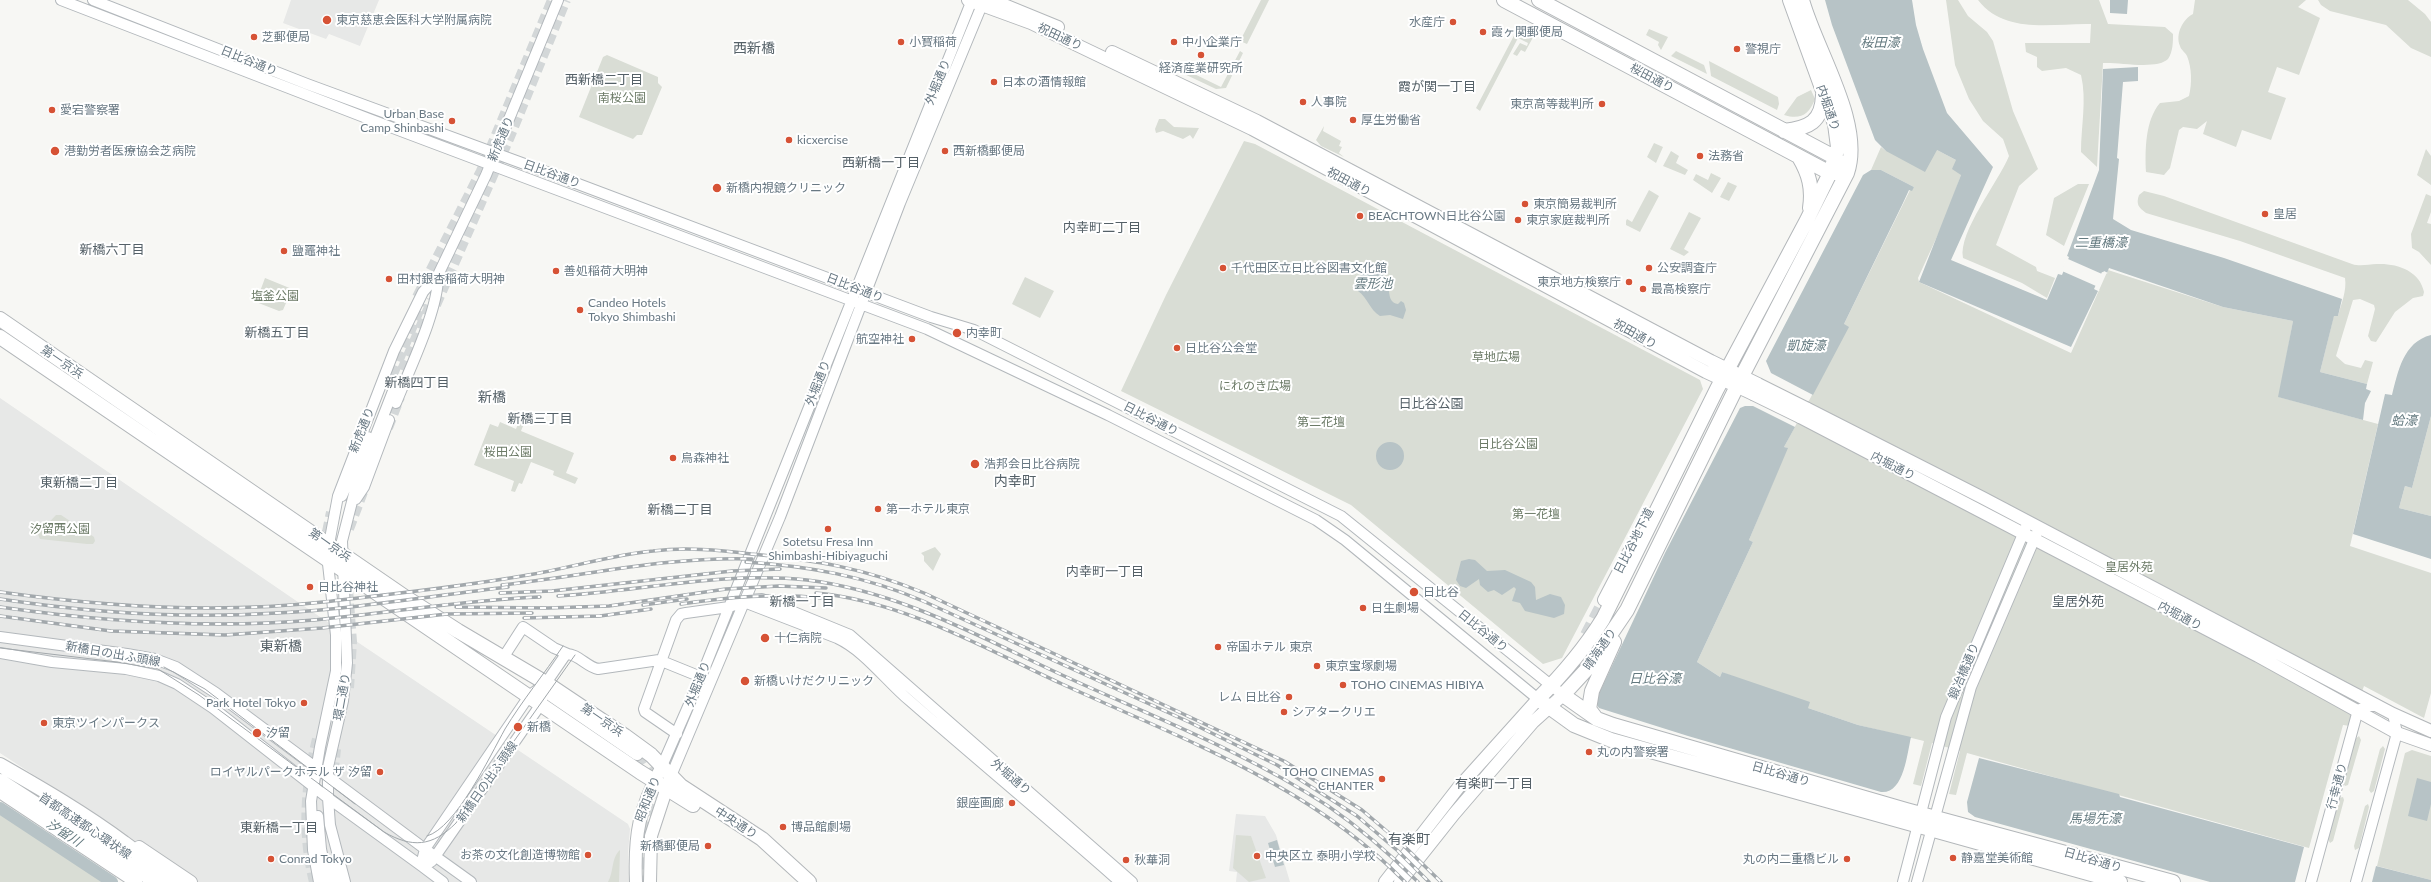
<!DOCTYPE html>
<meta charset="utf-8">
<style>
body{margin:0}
canvas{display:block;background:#f7f7f4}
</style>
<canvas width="2431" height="882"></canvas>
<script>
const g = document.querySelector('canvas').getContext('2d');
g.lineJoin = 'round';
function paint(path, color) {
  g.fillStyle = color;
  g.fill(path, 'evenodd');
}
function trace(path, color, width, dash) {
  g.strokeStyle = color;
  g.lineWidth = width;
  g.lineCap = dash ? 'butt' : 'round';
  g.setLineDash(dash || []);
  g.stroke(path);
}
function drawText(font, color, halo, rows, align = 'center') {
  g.font = font + ' Lato,"Noto Sans JP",sans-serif';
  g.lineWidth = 4;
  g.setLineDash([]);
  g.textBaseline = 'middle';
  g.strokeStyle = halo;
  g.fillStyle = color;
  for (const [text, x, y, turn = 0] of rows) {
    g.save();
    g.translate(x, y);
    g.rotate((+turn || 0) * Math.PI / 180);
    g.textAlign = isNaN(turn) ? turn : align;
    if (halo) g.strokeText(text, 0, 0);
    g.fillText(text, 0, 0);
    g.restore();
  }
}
paint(new Path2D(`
 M291,0h88l-19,46 -31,-12 -3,5 -43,-16z
 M0,398l295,202 333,224 2,5 -2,24 1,29h-432l-197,-129z
 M1236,814l29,2 11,19 14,47h-54l1,-10 -8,-1z`), '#e7e8e7');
paint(new Path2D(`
 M1261,0h8l-22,44 -7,-3z
 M1946,0h12l10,16 19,16 6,9 20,70 25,58 -19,17 -23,59 40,22 1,4 18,7 -8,20 -25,-15 -59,-25c-5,-26 36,-77 46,-102l-6,-17 -20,-18 -14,-22 -14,-34z
 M1978,0h121l9,24 57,3 8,7c0,8 0,18 -5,25 -11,11 -49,3 -65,4l-6,104 -16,-15c0,-26 6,-52 0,-77l-15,-7 -24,3 -5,-4v-10l-11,-5 -1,-9h65l1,-19c-39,-1 -86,11 -113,-24z
 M2195,0h111l-8,7 22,11 -21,57 -22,-8 -9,25 18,6 -15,42 -29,-10 -6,17 -33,-13 4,-13 -10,8 -14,-2 -4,3 -9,38 -6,7 -18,-3c-1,-21 -1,-52 14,-69l19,-2 10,-5c3,-12 3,-28 -2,-40 -2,-4 -6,-6 -7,-10 -5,-12 3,-27 13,-32z
 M2318,0h90l17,14 6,8v35l-20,-9 -25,-23 -56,-14 -9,-6z
 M1523,25l2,1 -1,3 4,2 2,-3 6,4 -11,20 -4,-2 -4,6 -4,-2 7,-11 7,3 1,-3 -10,-5 -38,73 -4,-3 43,-82z
 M1649,29l19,8 -7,13 -3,-5 1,-3 -13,-7z
 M1240,51l3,2 -17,35 -10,1 -36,-17 2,-4 39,19z
 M1676,51l28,14 3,9 -36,-18z
 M607,55l51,22v6l4,4 -20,48h-5l-4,4 -54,-22 24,-60z
 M1709,61l69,36 1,7 -2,6 -66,-34z
 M1811,90l4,9c-6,16 -15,21 -31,16l13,-18z
 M1159,119h6l9,8 25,1 -6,11 -3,-4 -7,4 -20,-8 -7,2 -1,-4z
 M1324,126l-1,5 18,10 -2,5 3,1 -3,6 5,4 -23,-11 -5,-6z
 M1244,141l11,3 445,236 3,9 -141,269 -19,6 -192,-159 -230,-114 45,-96z
 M1654,143l9,4 -7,16 -9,-6z
 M1881,147l5,4 51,-1 19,10 5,15 -16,44 -27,59 1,4 152,71 37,-83 115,37 70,14 -14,76 99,27 -28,122 81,27v120l-7,25 -60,-32 -14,40 -7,-1 -34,123 -342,-95 -11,42 -7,-1 11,-43 -28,-8 -11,43 -8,-2 11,-43 -66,-16 -50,-17 -86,-36 -2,5 -23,-15 56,-120 -4,-2 38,-92 -3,-1 42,-78 18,-45 66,-134 4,-3 -33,-17h-10z
 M2426,149l5,7v29l-14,-10z
 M1671,151l8,5 -3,7 12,7 -3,5 -22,-9z
 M1711,173l10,5 -9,15 -19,-13 3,-6 12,6z
 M1728,182l9,4 -8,15 -9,-4z
 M2078,184h11l-25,62 -18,-11 8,-37z
 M1649,190l10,6 -19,36 -14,-7v-4l1,-2 5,3z
 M2144,191l20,5 188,68c9,3 16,0 25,0 20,-1 43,7 47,28l-1,4 -10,2 -18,14 -19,30 -5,-1 -3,-5 7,-27 -1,-4 -14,-6 -7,1 -17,56 9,8 16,4 4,-8 8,2 -6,22 -47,-12 14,-57 4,1c3,-12 9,-25 7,-38l-105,-37 -94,-28c-8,-6 -10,-9 -7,-18z
 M2426,194l5,2v16l-4,11 4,1v41l-12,-13 -7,-4 -1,-14z
 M1689,212l12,6 -17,31 5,3 -5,4 -14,-7z
 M1025,277l29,14 -14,27 -28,-14z
 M265,278l27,11 -9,21 -4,1 -23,-9z
 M2431,416v100l-32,-8 6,-22 7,2z
 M520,419l5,2 -4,10 53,22 -8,20 12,5 -3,6 -22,-9 1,-4 -23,-9 -9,22 -3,-1 -4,9 -4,-1 3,-10 -40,-16 16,-41 8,3 2,-5 16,7z
 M56,515h5l33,22 1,4 -2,3h-6l-47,-5 -2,-5z
 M935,547l6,7 -8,17 -9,-10v-5l-3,-3z
 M2359,736l2,4 -13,45 -3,1 -2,-3 12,-44z
 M2383,746l2,3 -11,42 -3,2 -2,-3 11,-41z
 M2412,750l19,6v124l-54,-14 28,-113z
 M2343,797l1,3 -11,41 -3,2 -2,-4 11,-41z
 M2368,804l1,3 -10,41 -4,2 -1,-4 11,-40z
 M0,810l110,72h-110z
 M1236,835l15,1 15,42 -17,4 -16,-14z
 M620,850l-1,32h-11c6,-10 3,-24 12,-32z`), '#d9ddd5');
paint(new Path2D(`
 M1825,0h87l4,25 7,24 24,64 46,54 -42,93 96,40 11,-26 4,1 7,-18 -2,-1 32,-86 4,-101 35,-2v14l-15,1 -6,76 2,1 -6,60 18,11 93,28 118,41 -4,17h-4l-14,56 47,12 -1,5 5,2 -6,12 -2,17 -85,-23 15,-76 -70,-14 -114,-39 -2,5 -5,-1 -8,17 4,2 -27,56 -152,-65 42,-107 -9,-6 4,-9 -19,-10 -12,22 -39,-21 -11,-11 -43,-115z
 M2110,0h18l-1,14 -17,-1z
 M1871,170h10l33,17 -2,4 -3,-1 -6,13 -59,121 5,3 -36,68 -42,-22 -5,-12 97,-186z
 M1367,265c7,4 13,5 18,12 7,9 0,25 13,27l3,-3 3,2 2,7 -3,9 -13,-4 -10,1c-11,-7 -12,-18 -22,-25l-2,-8z
 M2431,335v81l-19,72 -7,-2 -6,22 32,8v43l-78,-25 32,-140 7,1c6,-23 11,-53 39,-60z
 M1745,406h8l42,21 -11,20 4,1 -39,92 4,2 -56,120 23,15 2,-5 88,30 -2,6 50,17 53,12c-4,17 -7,57 -30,55l-193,-56 -89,-28 -4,-6 70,-149 75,-145z
 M1376 456a14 14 0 1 1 28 0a14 14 0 1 1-28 0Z
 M1469,559l6,1 12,11 18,-1 26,12 4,5 1,13 14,-6 11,3 4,8 -1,9 -10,4 -29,-7 -5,-8 -8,-2 4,-12 -2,-2 -12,8 -8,-5 -6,2 -8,-7 -1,-6 -13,9 -6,-2 -4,-6 5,-19z
 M1979,758l140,36 1,3 184,50 -9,35h-85l-235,-65 -7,-5 -1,-10z
 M2417,778l14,4v22l-4,17 -19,-5z
 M1277,840l7,25 -9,2 -7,-24z
 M2376,866l55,14v2h-59z`), '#b7c3c6');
paint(new Path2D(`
 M2065,255l3,2v2l34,15 2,-3 4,2 -4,1 -7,14 3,3 -5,-2 1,-3 -34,-15 -1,2 -4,-1 4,-1 6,-13z`), '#f7f7f4');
trace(new Path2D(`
 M0,808l112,74`), '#b7c3c6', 12);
trace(new Path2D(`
 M417,297l64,-126 71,-171
 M436,305l73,-166 57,-139
 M402,370l30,-70
 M387,389l35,-86
 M388,428l12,-31
 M349,529l14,-37
 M324,547l7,-35
 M348,589l4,53 -3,46
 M332,787l4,-38
 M314,882c-12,-48 -9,-95 3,-143`), '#d3d7d8', 10, [10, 5]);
trace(new Path2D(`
 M1586,635l18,-35
 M637,754c26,24 11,67 7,97 -1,10 0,21 1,31`), '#d3d7d8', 12, [12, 6]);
const secondary = new Path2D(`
 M61,0l308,119 558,210 181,86 208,105 29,20 193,159
 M93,0l214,84 242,89 382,144 43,13 367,186 222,179
 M396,403c13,-33 43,-94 42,-128
 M342,496l26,-59
 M356,499l8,-12 25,-67
 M744,602l93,36c28,13 49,43 73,63 70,61 141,120 210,181
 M0,637l127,17 28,5 21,8 40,26 209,156 104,-153 17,-13
 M0,653l52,9 74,7 33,7 18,8 36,24 115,90 95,69 9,-6 109,-157 5,-21 20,-29c11,-1 21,13 32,15l61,-9 42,17
 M503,658l20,-31 31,21 14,6
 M677,734l-32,-22 -1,-3 32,-89 5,-6 5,-1 43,-6 21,-7 12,-1 88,36 282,247
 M662,766l39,-89 271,-677
 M671,776l109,-259 120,-314 84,-203
 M318,816l3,33 7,33
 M333,861l5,21
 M421,865l4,-16 46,33
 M423,867l20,15
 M319,882l-6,-32 -2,-49 9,-54 16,-76v-36l-9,-80 11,-59 56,-145 29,-59 15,-17 48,-100 72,-175
 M345,882l-15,-57 -2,-27v-31l15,-66 4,-38 -5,-122 14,-55 37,-95
 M1903,882l43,-165 82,-195
 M1917,882l54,-195 66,-154
 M2311,882l47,-172 10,-4h9
 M2356,882l41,-149 -4,-19`);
const primary = new Path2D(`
 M968,0l63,23 221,106 454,243 47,22
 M992,0l66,27
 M1112,52l145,69 454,240 47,23
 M1806,408l177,90 410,216 38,17
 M1800,417l458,239 139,77 34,12
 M1604,600l25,-48
 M546,683l5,12 86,59
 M0,792l136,90
 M139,847l52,35
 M636,882c-2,-48 3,-73 26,-116
 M650,882l1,-46 18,-55
 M1385,882l73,-94 80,-89
 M1400,882l54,-68 79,-92 30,-27`);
const highway = new Path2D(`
 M1504,0l326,173h8
 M1539,0l297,158 5,7
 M1790,0l45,124 3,23 -8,26 -23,47 -90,169 -114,230c-18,29 -40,55 -65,80l36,26 37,15 509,142
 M1802,0c14,51 62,123 45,173l-105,203 -115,234 -40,59 -24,26 34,24 16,6 293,85 267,72
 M1784,131c25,-3 38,-9 39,-36
 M1799,157c10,17 14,31 11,51
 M0,319l405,278 53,34 88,52 79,53 26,19 30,31 81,53 47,43
 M0,337l640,435 53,33
 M1595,717l-6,-8 3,-18 22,-49
 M0,765c42,24 85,49 124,78 17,12 32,27 50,39
 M0,781l156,101`);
trace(secondary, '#b3b8bc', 12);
trace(primary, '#b4b8bb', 14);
trace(highway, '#b3b7ba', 16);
trace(secondary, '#fff', 10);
trace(primary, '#fff', 12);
trace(highway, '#fff', 14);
trace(new Path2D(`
 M0,648l117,14 41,7 41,26 185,137c28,16 48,15 72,-9l119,-168
 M164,667l41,22 150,115
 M427,836c29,-8 63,-80 78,-107 17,-28 39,-55 58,-83`), '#a2a8ac', 1);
const rail = new Path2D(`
 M746,562c62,4 119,14 177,39l266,121 88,43 80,51 41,35 31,31
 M502,585c83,-9 166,-29 250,-26
 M0,592c107,15 216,22 323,10 69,-8 137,-15 205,-27 42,-7 83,-20 125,-24 33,-4 65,-1 98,3 65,6 113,14 173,39l360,168 78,49 41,35 38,37
 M500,593l52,-2 180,-20 48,-2
 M816,593c87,8 168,55 246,91 120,55 249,101 343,198
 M558,596c82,-5 167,-25 249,-16 91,11 173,57 255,95 89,41 184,77 266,131 32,22 62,48 90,76
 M0,599c92,14 184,20 277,14 77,-4 154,-17 231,-26
 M681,604c48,-7 93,-11 141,-6
 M643,605l44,-6
 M0,607c104,15 209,22 314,13 76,-7 150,-20 226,-23
 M456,607l92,1 61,-2 117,-17 53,-3 47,2
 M0,616l111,15 114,4 97,-7 125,-14 85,-1
 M524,618l76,-2 51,-7`);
trace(rail, '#a2a8ac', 3.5);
trace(rail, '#fff', 2, [6]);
const primaryBridge = new Path2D(`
 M1758,384l48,24
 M1753,394l47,23`);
trace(primaryBridge, '#b4b8bb', 14, []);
trace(primaryBridge, '#fff', 12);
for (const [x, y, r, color] of [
 [327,20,5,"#d65235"],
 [1453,22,4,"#d65235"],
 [1483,32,4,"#d65235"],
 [254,37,4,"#d65235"],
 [901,42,4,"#d65235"],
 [1174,42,4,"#d65235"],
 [1737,49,4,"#d65235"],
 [1201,55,4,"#d65235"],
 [994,82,4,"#d65235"],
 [1303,102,4,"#d65235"],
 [1602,104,4,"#d65235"],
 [52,110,4,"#d65235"],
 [1353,120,4,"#d65235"],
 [452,121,4,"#d65235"],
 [789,140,4,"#d65235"],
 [55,151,5,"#d65235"],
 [945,151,4,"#d65235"],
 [1700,156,4,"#d65235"],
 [717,188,5,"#d65235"],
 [1525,204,4,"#d65235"],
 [2265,214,4,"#d65235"],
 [1360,216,4,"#d65235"],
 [1518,220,4,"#d65235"],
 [284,251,4,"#d65235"],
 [1223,268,4,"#d65235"],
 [1649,268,4,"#d65235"],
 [556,271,4,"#d65235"],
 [389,279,4,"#d65235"],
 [1629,282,4,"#d65235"],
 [1643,289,4,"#d65235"],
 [580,310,4,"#d65235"],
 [957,333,5,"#d65235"],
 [912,339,4,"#d65235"],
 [1177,348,4,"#d65235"],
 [673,458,4,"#d65235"],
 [975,464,5,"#d65235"],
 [878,509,4,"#d65235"],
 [828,529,4,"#d65235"],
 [310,587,4,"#d65235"],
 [1414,592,5,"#d65235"],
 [1363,608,4,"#d65235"],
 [765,638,5,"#d65235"],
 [1218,647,4,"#d65235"],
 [1317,666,4,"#d65235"],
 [745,681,5,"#d65235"],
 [1343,685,4,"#d65235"],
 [1289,697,4,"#d65235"],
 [304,703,4,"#d65235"],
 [1284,712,4,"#d65235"],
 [44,723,4,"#d65235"],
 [518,727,5,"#d65235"],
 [257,733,5,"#d65235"],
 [1589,752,4,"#d65235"],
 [380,772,4,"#d65235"],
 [1382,779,4,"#d65235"],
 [1012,803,4,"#d65235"],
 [783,827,4,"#d65235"],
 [708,846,4,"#d65235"],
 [588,855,4,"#d65235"],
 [1257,856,4,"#d65235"],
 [1953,858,4,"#d65235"],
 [271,859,4,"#d65235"],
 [1847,859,4,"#d65235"],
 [1126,860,4,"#d65235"]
]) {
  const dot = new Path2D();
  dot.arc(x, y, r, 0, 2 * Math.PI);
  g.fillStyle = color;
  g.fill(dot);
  trace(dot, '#fff', 1.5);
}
drawText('12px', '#687883', '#fff', [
 ["東京慈恵会医科大学附属病院",336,20],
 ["水産庁",1445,22,"right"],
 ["霞ヶ関郵便局",1491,32],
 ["芝郵便局",262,37],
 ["小寳稲荷",909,42],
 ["中小企業庁",1182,42],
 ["警視庁",1745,49],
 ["経済産業研究所",1201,68,"center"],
 ["日本の酒情報館",1002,82],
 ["人事院",1311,102],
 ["東京高等裁判所",1594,104,"right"],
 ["愛宕警察署",60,110],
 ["Urban Base",444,114,"right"],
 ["Camp Shinbashi",444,128,"right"],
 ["厚生労働省",1361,120],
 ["kicxercise",797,140],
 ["港勤労者医療協会芝病院",64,151],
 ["西新橋郵便局",953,151],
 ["法務省",1708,156],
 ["新橋内視鏡クリニック",726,188],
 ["東京簡易裁判所",1533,204],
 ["皇居",2273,214],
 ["BEACHTOWN日比谷公園",1368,216],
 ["東京家庭裁判所",1526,220],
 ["鹽竈神社",292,251],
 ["千代田区立日比谷図書文化館",1231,268],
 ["公安調査庁",1657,268],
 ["善処稲荷大明神",564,271],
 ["田村銀杏稲荷大明神",397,279],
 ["東京地方検察庁",1621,282,"right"],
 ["最高検察庁",1651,289],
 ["Candeo Hotels",588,303],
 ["Tokyo Shimbashi",588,317],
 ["内幸町",966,333],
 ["航空神社",904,339,"right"],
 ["日比谷公会堂",1185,348],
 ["烏森神社",681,458],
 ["浩邦会日比谷病院",984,464],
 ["第一ホテル東京",886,509],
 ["Sotetsu Fresa Inn",828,542,"center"],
 ["Shimbashi-Hibiyaguchi",828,556,"center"],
 ["日比谷神社",318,587],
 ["日比谷",1423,592],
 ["日生劇場",1371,608],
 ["十仁病院",774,638],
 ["帝国ホテル 東京",1226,647],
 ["東京宝塚劇場",1325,666],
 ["新橋いけだクリニック",754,681],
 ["TOHO CINEMAS HIBIYA",1351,685],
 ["レム 日比谷",1281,697,"right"],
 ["Park Hotel Tokyo",296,703,"right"],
 ["シアタークリエ",1292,712],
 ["東京ツインパークス",52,723],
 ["新橋",527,727],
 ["汐留",266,733],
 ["丸の内警察署",1597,752],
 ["ロイヤルパークホテル ザ 汐留",372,772,"right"],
 ["TOHO CINEMAS",1374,772,"right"],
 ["CHANTER",1374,786,"right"],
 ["銀座画廊",1004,803,"right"],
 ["博品館劇場",791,827],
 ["新橋郵便局",700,846,"right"],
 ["お茶の文化創造博物館",580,855,"right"],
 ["中央区立 泰明小学校",1265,856],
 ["静嘉堂美術館",1961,858],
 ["Conrad Tokyo",279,859],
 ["丸の内二重橋ビル",1839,859,"right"],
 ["秋華洞",1134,860]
], 'left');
drawText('12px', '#687883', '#fff', [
 ["祝田通り",1060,37,25],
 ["日比谷通り",249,61,22],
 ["桜田通り",1652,78,28],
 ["外堀通り",938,82,-68],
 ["内堀通り",1828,108,71],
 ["新虎通り",501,139,-67],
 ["日比谷通り",552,174,20],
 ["祝田通り",1349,182,28],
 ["日比谷通り",855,288,21],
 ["祝田通り",1635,334,29],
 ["第一京浜",62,362,34],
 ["外堀通り",818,383,-69],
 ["日比谷通り",1151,419,27],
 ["新虎通り",362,430,-68],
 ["内堀通り",1893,466,27],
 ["日比谷地下道",1634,541,-63],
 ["第一京浜",330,545,35],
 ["内堀通り",2180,616,28],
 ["日比谷通り",1483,631,39],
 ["晴海通り",1600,649,-55],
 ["新橋日の出ふ頭線",113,654,10],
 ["鍛冶橋通り",1964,671,-67],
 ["外堀通り",698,684,-68],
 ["環二通り",342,697,-80],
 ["第一京浜",602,720,34],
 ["日比谷通り",1781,774,16],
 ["外堀通り",1011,777,41],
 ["新橋日の出ふ頭線",487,782,-55],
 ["行幸通り",2337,786,-75],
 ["昭和通り",648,799,-68],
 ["中央通り",736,823,33],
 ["首都高速都心環状線",85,826,34],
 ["日比谷通り",2093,860,16]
]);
drawText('12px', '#6b7a66', '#fff', [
 ["南桜公園",622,98],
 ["塩釜公園",275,296],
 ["草地広場",1496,357],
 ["にれのき広場",1255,386],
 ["第二花壇",1321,422],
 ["日比谷公園",1508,444],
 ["桜田公園",508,452],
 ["第一花壇",1536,514],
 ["汐留西公園",60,529],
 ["皇居外苑",2129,567]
]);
drawText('italic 13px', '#63797f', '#fff', [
 ["桜田濠",1880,43],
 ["二重橋濠",2101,243],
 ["雲形池",1373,284],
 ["凱旋濠",1806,346],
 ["蛤濠",2404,421],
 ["日比谷濠",1655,679],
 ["馬場先濠",2095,819],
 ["汐留川",64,833,33]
]);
drawText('13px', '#556168', '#fff', [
 ["西新橋二丁目",604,80],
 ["霞が関一丁目",1437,87],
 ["西新橋一丁目",881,163],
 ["内幸町二丁目",1102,228],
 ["新橋六丁目",112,250],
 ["新橋五丁目",277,333],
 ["新橋四丁目",417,383],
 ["日比谷公園",1431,404],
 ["新橋三丁目",540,419],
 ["東新橋二丁目",79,483],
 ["新橋二丁目",680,510],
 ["内幸町一丁目",1105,572],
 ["新橋一丁目",802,602],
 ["皇居外苑",2078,602],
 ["有楽町一丁目",1494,784],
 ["東新橋一丁目",279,828]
]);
drawText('14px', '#556168', '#fff', [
 ["西新橋",754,48],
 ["新橋",492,397],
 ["内幸町",1015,481],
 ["東新橋",281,646],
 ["有楽町",1409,839]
]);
</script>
